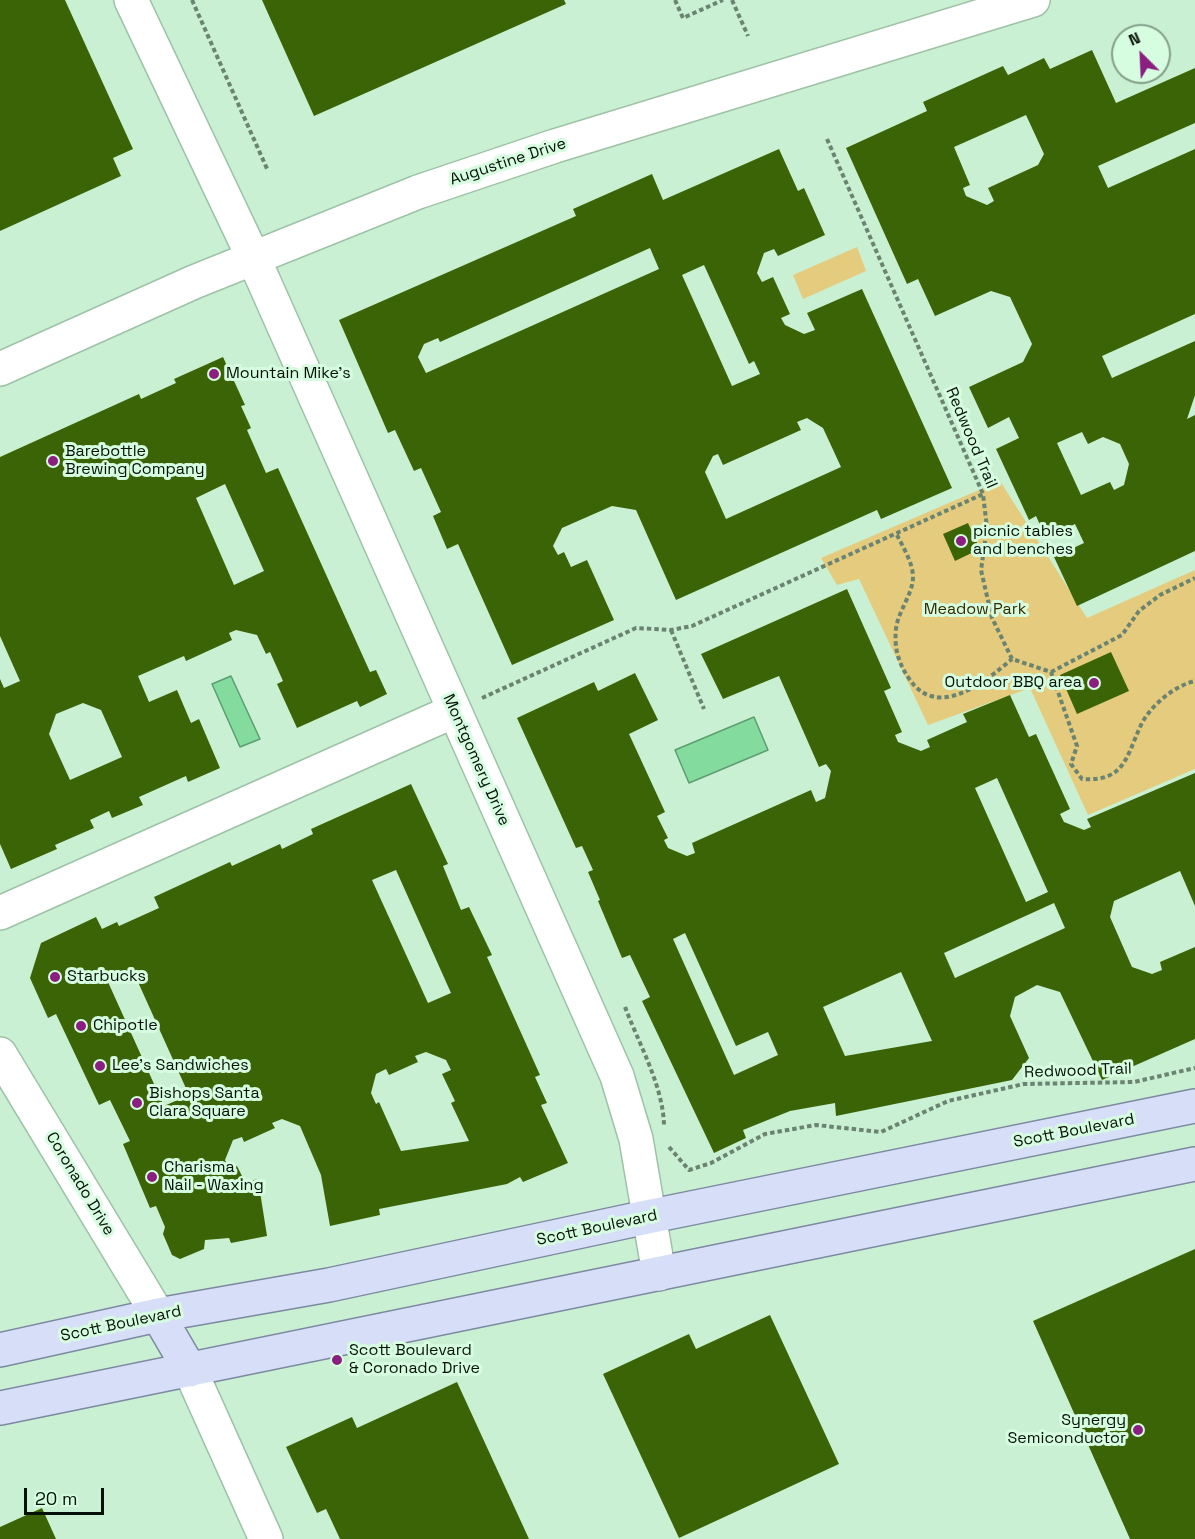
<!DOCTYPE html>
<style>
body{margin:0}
#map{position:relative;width:1195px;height:1539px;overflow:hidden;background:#caf0d3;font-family:"Space Grotesk",sans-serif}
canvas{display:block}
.north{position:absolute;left:1111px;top:24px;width:60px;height:60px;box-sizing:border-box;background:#d7fde0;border:2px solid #839f8a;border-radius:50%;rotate:336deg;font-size:16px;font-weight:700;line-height:24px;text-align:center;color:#051108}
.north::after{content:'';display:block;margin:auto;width:21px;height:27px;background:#8b1e81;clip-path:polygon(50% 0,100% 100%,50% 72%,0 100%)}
.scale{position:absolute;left:24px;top:1488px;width:80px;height:27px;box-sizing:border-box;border:3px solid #051108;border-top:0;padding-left:8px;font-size:18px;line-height:21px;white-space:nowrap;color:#051108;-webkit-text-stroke:4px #d7fde0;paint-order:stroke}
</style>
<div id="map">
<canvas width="1195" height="1539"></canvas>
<div class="north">N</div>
<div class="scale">20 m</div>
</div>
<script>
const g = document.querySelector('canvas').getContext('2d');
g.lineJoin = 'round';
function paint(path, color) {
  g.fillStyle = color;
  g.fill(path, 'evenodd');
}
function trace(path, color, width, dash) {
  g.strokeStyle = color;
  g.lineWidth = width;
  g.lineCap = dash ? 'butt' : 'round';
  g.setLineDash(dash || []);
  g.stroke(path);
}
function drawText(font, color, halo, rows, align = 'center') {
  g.font = font + ' "Space Grotesk",sans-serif';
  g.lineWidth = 6;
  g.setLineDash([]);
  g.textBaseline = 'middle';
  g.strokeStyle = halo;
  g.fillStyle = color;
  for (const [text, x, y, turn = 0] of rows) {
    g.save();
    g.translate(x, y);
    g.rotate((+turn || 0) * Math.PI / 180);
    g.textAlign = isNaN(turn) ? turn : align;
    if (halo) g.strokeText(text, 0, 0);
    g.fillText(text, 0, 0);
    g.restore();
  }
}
paint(new Path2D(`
 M857,247l9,24 -63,28 -10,-24z
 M1000,481l87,137 108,-48v199l-107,46 -58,-127 -102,37 -69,-146 -22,6 -16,-27z`), '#e4cb7d');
const water = new Path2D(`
 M231,676l29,63 -20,8 -28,-63z
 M754,717l14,33 -79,33 -14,-33z`);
paint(water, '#83db9d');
trace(water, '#5d9e70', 1.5);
paint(new Path2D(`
 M0,0h65l68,149 -20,9 8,18 -121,55z
 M262,0h302l2,4 -252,112z
 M1092,50l24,53 79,-35v55l-97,43 10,22 87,-39v165l-93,42 10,22 83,-37v54l-8,24 8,-4v136l-118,55 -23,-49 30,-14 -9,-19 -29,14 -10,-22 -7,4 -33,-71 23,-11 -10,-21 -21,11 -19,-41 54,-25 9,-18 -22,-47 -19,-6 -56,25 -17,-37 -11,5 -61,-136 81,-37 -4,-9 80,-36 5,9 36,-17 6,11zM1026,115l18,39 -6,11 -50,23 6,13 -7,4 -21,-9 -3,-8 7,-3 -16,-38zM1082,432l6,12 15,-7 17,7 9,20 -5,21 -10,5 -4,-8 -29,13 -24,-52z
 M779,149l19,42 6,-3 21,47 -47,21 -4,-7 -10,4 -7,20 5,9 11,-5 17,37 -9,4 4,7 19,9 11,-4 -8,-17 55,-24 90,199 -71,31 -4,-9 -201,90 -40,-90 -24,-4 -50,22 -9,18 5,9 6,-3 7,15 16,-7 27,60 -102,45 -54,-121 -11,5 -14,-33 8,-4 -20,-44 -7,3 -19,-41 -7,3 -49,-113 237,-104 -3,-7 79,-35 11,26zM650,248l9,21 -233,104 -8,-16 6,-13 14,-6 2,4zM704,265l45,99 5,-3 6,13 -28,12 -50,-111zM807,418l16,10 18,39 -115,52 -21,-47 8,-16 5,-2 5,11 78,-35 -4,-8z
 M223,357l22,48 -4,1 10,22 -4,2 19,43 12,-5 92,204 6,-2 11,24 -27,13 -3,-6 -60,27 -20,-44 6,-3 -13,-29 -4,2 -9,-19 -21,-5 -7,3 3,7 -46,21 -2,-5 -46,20 11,26 28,-12 14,33 8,-4 21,49 -32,14 -2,-6 -47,21 4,8 -31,13 -3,-7 -19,9 4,8 -39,17 2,4 -46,20 -11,-25v-165l4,9 16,-7 -20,-45v-179l139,-63 2,5 35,-16 -2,-4zM225,484l39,87 -30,14 -38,-87zM83,703l18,7 21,47 -52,23 -21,-46 7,-20z
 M968,523l12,26 -25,12 -12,-27z
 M847,589l44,99 -7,3 18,41 -7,3 3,7 23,9 9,-4 -3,-7 40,-18 -4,-8 47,-19 19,42 7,-3 34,75 -10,5 4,8 20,8 7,-3 -4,-8 108,-46v133l-15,-35 -66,30 -4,16 22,50 20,7 10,-4 -2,-8 35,-15v92l-93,41 -42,-88 -23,-7 -22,12 -5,19 19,42 -17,22 -176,36 -1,-13 -45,8 -47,19 3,8 -32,15 -72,-152 8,-4 -11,-23 -9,-19 -8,3 -24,-57 2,-1 -12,-28 5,-2 -11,-24 -6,2 -59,-130 77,-36 4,9 37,-18 23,47 -29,14 36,78 -8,4 11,22 -4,2 4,8 19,8 8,-3 -3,-10 119,-53 5,12 9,-4 6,-27 -5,-7 -7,3 -40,-91 -56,23 -22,-45zM997,778l51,114 -22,10 -51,-114zM1054,903l11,25 -110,50 -11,-25zM685,933l51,113 32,-14 10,23 -44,20 -61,-136zM901,972l31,69 -87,15 -22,-49z
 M1111,652l18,39 -52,23 -17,-39z
 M411,784l37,80 -5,2 18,44 8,-3 23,48 -5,2 53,118 -5,2 12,26 -6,2 27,58 -45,19 -3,-5 -13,7 -128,25 1,6 -50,11 -9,-51 -21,-49 -18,-7 -10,4 3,5 -31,14 -2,-5 -9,3 -8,20 4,9 8,-3 8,16 13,-3 9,57 -36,7 -2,-5 -24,2 -1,9 -24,10 -8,-4 -9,-21 2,-7 -9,-21 -6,2 -27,-64 7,-3 -20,-41 -11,5 -43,-91 -8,4 -18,-40 11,-35 55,-26 6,12 15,-7 2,4 40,-18 -5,-11 76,-35 2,4 48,-22 2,5 31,-15 -2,-5zM396,870l55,123 -23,10 -56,-123zM133,971l56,124 -25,11 -56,-124zM426,1052l20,8 5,10 -9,4 13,27 -4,2 18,38 -68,10 -22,-49 -3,2 -5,-11 5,-19 10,-5 3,6 29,-13 -3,-6z
 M1195,1249v290h-65l-97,-218z
 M770,1315l69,149 -160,74 -76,-164 86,-40 7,15z
 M457,1382l72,157h-189l-14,-30 -9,4 -31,-66 66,-30 5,11z
 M42,1508l14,31h-56v-12z`), '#3b6406');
const minor = new Path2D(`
 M131,0l122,257 364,819 19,63 23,135
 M0,369l194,-87 224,-90 137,-46 478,-146
 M0,913l454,-202
 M0,1054l158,261
 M190,1370l76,169`);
const major = new Path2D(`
 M158,1315l32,55
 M0,1350l158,-35 171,-30 318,-68 548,-111
 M0,1408l1195,-244`);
trace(minor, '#9ec2a6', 36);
trace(major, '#7d89a1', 36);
trace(new Path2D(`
 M192,0l76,171
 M675,0l8,18 40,-18
 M732,0l16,36
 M827,139l156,355 4,34 -6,42 11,48 20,41 39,13 26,74 -6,18 11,15c43,3 44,-22 59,-54 10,-20 33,-39 54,-44
 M897,535c6,12 16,28 16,42 0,17 -15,34 -17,52 -2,18 2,33 12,48 28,45 77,5 104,-18
 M671,630l33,79
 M1051,672l71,-37 17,-24 21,-16 35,-17
 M482,698l154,-70 35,2 21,-4 291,-132
 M625,1007c14,37 38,79 39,118
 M669,1147l20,23 22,-7 54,-29 51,-9 65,7 67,-31 76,-17 110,-2 61,-14`), '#6b8471', 4, [4.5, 3]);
trace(minor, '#fff', 33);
trace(major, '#d7dff8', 33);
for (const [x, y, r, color] of [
 [214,374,6,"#8b1e81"],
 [53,461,6,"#8b1e81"],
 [961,541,6,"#8b1e81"],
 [1094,683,6,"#8b1e81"],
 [55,977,6,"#8b1e81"],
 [81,1026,6,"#8b1e81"],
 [100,1066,6,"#8b1e81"],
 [137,1103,6,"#8b1e81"],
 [152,1177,6,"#8b1e81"],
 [337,1360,6,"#8b1e81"],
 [1138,1430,6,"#8b1e81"]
]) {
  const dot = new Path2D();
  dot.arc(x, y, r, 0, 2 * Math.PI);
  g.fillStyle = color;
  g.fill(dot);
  trace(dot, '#d7fde0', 2);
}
drawText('16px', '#051108', '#d7fde0', [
 ["Augustine Drive",508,162,-18],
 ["Redwood Trail",971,438,67],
 ["Montgomery Drive",476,760,66],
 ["Redwood Trail",1078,1071,-2],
 ["Scott Boulevard",1074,1131,-11],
 ["Coronado Drive",80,1184,59],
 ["Scott Boulevard",597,1228,-12],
 ["Scott Boulevard",121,1324,-12]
]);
drawText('16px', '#051108', '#d7fde0', [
 ["Mountain Mike's",226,374],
 ["Barebottle",65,452],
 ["Brewing Company",65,470],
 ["picnic tables",973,532],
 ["and benches",973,550],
 ["Outdoor BBQ area",1082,683,"right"],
 ["Starbucks",67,977],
 ["Chipotle",93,1026],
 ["Lee's Sandwiches",112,1066],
 ["Bishops Santa",149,1094],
 ["Clara Square",149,1112],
 ["Charisma",164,1168],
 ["Nail - Waxing",164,1186],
 ["Scott Boulevard",349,1351],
 ["& Coronado Drive",349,1369],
 ["Synergy",1126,1421,"right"],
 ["Semiconductor",1126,1439,"right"]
], 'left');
drawText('16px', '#362a00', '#d7fde0', [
 ["Meadow Park",975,610]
]);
</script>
